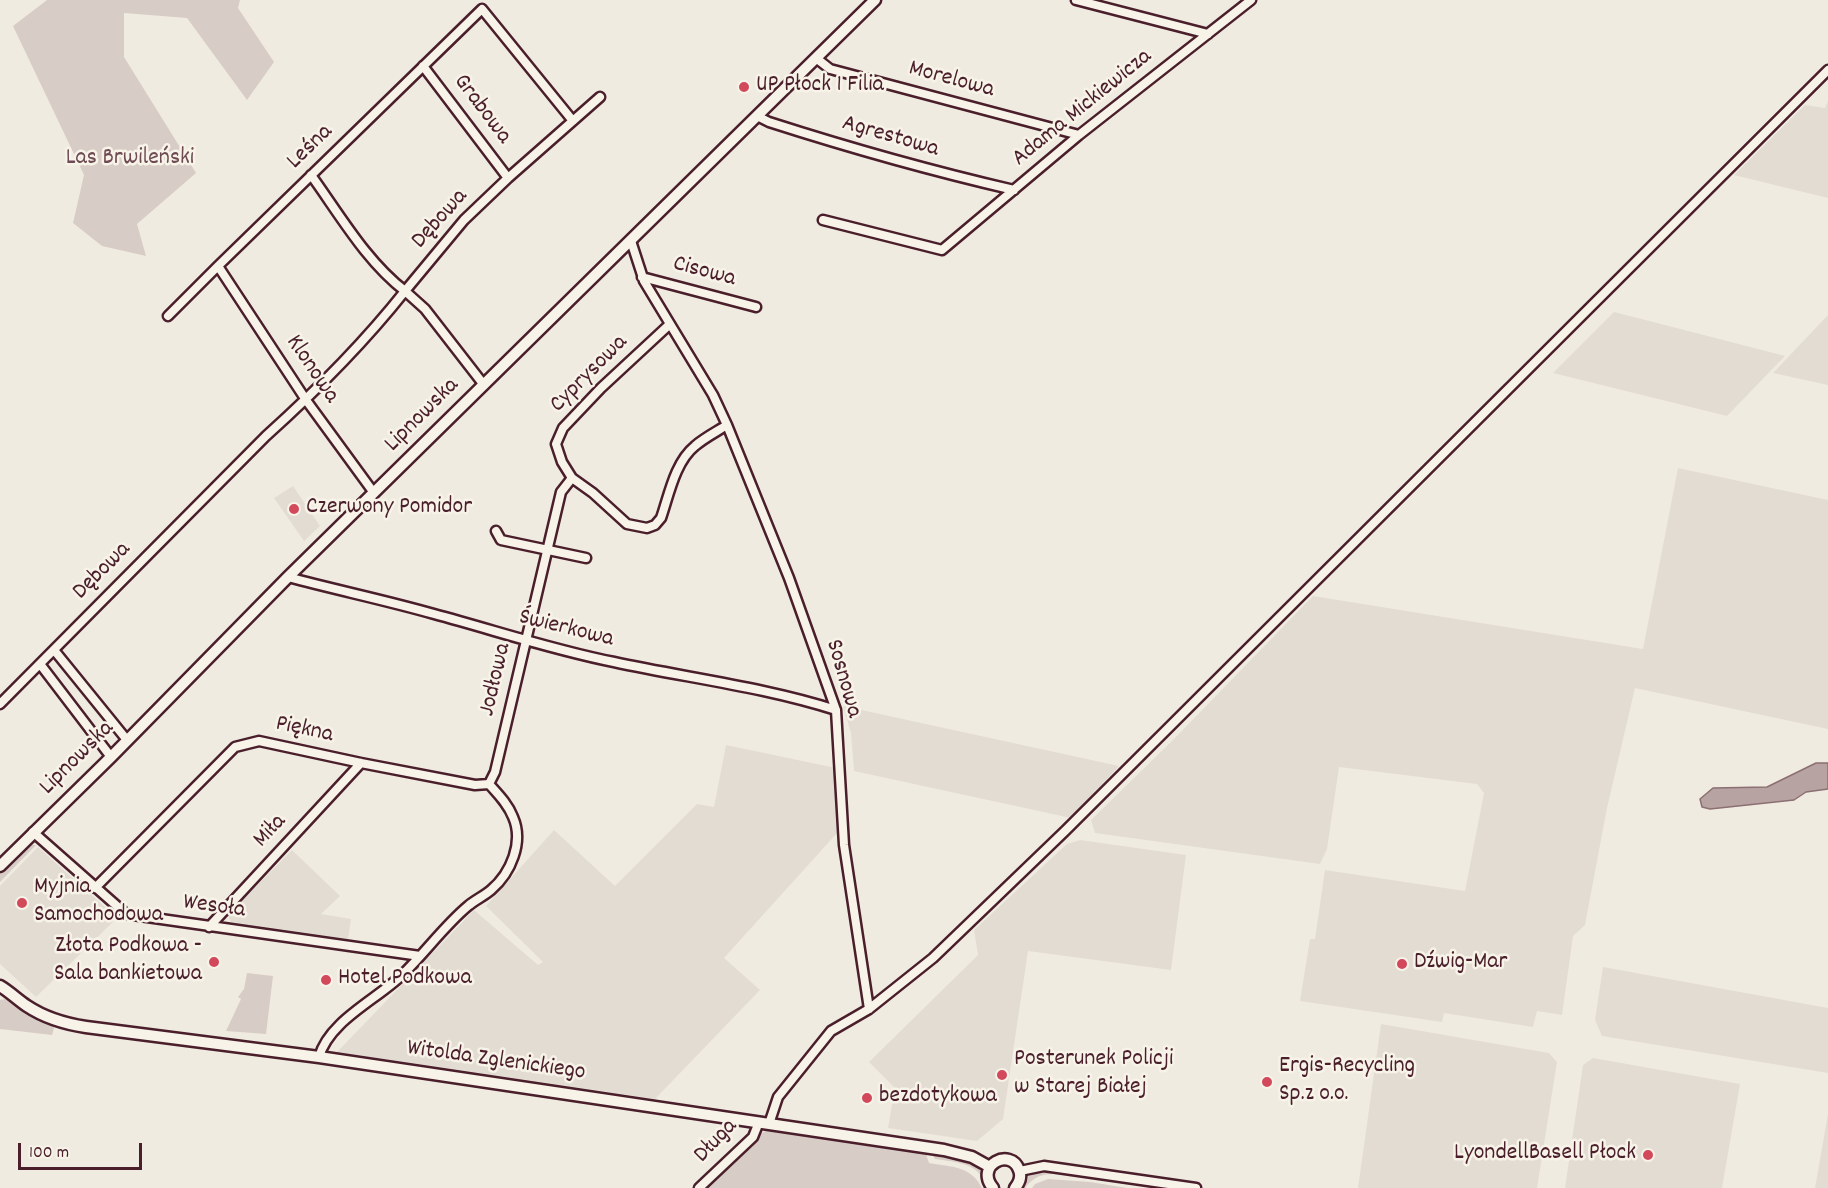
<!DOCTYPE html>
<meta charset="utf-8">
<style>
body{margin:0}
#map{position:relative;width:1828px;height:1188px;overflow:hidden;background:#f0ebe0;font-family:Dekko,sans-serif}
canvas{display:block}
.scale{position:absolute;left:18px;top:1143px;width:124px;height:27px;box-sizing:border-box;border:3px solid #4a1f2b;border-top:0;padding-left:8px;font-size:18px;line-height:21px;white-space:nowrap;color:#4a1f2b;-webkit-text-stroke:4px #f7f3e8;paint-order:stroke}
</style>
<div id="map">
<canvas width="1828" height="1188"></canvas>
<div class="scale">100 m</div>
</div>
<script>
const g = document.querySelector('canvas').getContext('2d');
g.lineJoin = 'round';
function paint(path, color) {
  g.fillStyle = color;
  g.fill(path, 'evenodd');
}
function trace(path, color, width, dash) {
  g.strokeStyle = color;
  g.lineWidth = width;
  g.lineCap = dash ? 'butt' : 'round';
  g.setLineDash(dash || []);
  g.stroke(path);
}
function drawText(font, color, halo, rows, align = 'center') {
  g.font = font + ' Dekko,sans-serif';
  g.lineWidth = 5;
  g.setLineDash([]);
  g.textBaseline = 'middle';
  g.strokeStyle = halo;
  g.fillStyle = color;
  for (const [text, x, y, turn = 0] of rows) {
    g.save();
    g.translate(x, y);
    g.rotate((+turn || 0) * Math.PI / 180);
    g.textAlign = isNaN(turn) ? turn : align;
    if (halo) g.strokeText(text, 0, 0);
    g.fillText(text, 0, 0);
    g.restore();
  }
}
paint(new Path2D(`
 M1828,101v97l-94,-23 71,-70 20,3z
 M1614,312l86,22 85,22 -58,60 -174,-43z
 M1828,315v70l-55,-12z
 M1678,468l150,32v229l-193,-41 -28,120 -22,117 -12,11 -11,79 -25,-4 -4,16 -89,-14 -2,9 -142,-21 10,-62h5l10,-69 140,21 19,-98 -7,-9 -138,-17 -12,82 -7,15 -225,-31 -4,-13 81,-79 141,-145 330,53z
 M293,486l27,40 -16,15 -30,-43z
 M843,706l276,60 -48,52 -217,-47 -3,-38z
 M726,745l110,23 2,64 -114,126 36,32 -105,109 -318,-47 137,-142 64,55 5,-3 -57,-56 68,-76 61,56 82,-82 17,3z
 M1080,840l106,15 -15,115 -143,-19 -25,168 -26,22 -89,-13 7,-40 -26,-26 109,-107 -4,-25 93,-86z
 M38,847l79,71 -81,79 -36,-33v-78z
 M292,850l48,46 -19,18 30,5 -3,20 -117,-17 -3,-7z
 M1603,967l225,41v65l-226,-37 -7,-16z
 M1381,1024l168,29 8,9 -20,126h-179z
 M1593,1058l147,26 -18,104h-157l18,-123z
 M1828,1114v74h-13z`), '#e3dcd2');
paint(new Path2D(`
 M47,0h193l-2,8 36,54 -27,38 -60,-82 -63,-5v44l72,116 -59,51 9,32 -44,-10 -29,-23 11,-48 -71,-149z
 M30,845h6l-36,37v-8z
 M247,973l26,3 -7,58 -40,-3 15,-32 -3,-2 6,-8z
 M18,990c14,11 30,20 48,25 9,3 19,2 27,8 -28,-5 -55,-11 -75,-33z
 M5,999l7,2 40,23 2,4 -2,7 -52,-6v-29z
 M769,1129l157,25 3,9c23,4 42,3 53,25h-278l52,-47 6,-8z
 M932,1154c15,3 42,5 51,20 3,4 4,10 5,14 -5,-4 -5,-11 -10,-16 -10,-10 -30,-11 -43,-13z
 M1040,1172l40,3 -3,1c-20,-2 -39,-7 -52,12h-7l9,-11z
 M1048,1179l42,3 37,6h-95l3,-4z`), '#d8cdc6');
const water = new Path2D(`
 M1816,763h12v26l-22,3 -12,8 -84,9 -8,-2 -2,-8 13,-11 54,-1z`);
paint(water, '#b7a4a2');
trace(water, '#8b6f72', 1.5);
const minor = new Path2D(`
 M1076,0l132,34
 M816,58l14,11 249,66
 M423,66l85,112
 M757,116l12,6c81,26 163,49 245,68
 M823,220l119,30 137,-115 172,-135
 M631,241l13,40 69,114 14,30 62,153 47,132 8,135 25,164
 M218,266l88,134 68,93
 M642,277l114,30
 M168,316l50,-50 264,-257 91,112
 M670,324l-69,64 -38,40 -7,16 6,18 10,16 21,15 34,31 20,4 8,-3 6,-7c8,-23 14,-56 34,-72 9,-8 21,-14 32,-21
 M484,385l-59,-76 -20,-18 59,-71 44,-42 92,-81
 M496,531l5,9 85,18
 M288,577c48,13 97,23 146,37 60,16 119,36 180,48 74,16 150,25 222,48
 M54,650l73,90
 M40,664l71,93
 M0,704l266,-268c50,-45 97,-92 139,-145 -39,-30 -65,-76 -94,-116
 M489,784l6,-12 66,-280 11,-14
 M33,832l93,82 294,42
 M95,888l140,-141 24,-6 102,22 114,22 14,-1
 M209,927l152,-164
 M319,1057c10,-36 57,-57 83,-82 23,-22 42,-49 66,-69 7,-6 16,-10 23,-16 20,-17 33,-48 22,-73 -5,-13 -15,-23 -24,-33
 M769,1124l9,-27 53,-66 38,-22 64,-51 132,-127 763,-761
 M1020,1171l24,-5 152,22
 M699,1188l54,-51 6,-15`);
const major = new Path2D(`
 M0,866l111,-109 177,-180 587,-577
 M0,986c10,6 18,14 27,20 18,12 39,18 59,21l233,30 625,93 28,7 18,10
 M993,1188c-19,-23 18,-41 26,-18 3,7 0,13 -4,18`);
trace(minor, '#4a1f2b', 13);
trace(major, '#4a1f2b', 15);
trace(minor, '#f7f3e8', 8);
trace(major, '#f7f3e8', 10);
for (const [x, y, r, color] of [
 [744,87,6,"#d1495b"],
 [294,509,6,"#d1495b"],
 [22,903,6,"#d1495b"],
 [214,962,6,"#d1495b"],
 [1402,964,6,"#d1495b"],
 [326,980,6,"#d1495b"],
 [1002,1075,6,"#d1495b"],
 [1267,1082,6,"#d1495b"],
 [867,1098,6,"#d1495b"],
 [1648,1155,6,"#d1495b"]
]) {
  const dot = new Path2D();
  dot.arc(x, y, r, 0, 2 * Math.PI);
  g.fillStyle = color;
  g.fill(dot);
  trace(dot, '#f7f3e8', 2);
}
drawText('24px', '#4a1f2b', '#f7f3e8', [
 ["Morelowa",951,81,15],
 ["Adama Mickiewicza",1083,109,-39],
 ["Grabowa",481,110,53],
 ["Agrestowa",890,138,16],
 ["Leśna",311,148,-44],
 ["Dębowa",441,220,-48],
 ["Cisowa",704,273,15],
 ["Klonowa",311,370,56],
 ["Cyprysowa",590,375,-45],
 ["Lipnowska",423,416,-45],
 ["Dębowa",103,572,-45],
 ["Świerkowa",566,630,14],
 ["Sosnowa",842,679,74],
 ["Jodłowa",497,680,-77],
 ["Piękna",304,731,12],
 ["Lipnowska",78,759,-45],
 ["Miła",271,832,-47],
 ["Wesoła",214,908,8],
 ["Witolda Zglenickiego",496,1062,8],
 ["Długa",717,1142,-46]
]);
drawText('24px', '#4a1f2b', '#f7f3e8', [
 ["UP Płock 1 Filia",756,87],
 ["Czerwony Pomidor",306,509],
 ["Myjnia",34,889],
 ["Samochodowa",34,917],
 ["Złota Podkowa -",202,948,"right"],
 ["Sala bankietowa",202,976,"right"],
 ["Dźwig-Mar",1414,964],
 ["Hotel Podkowa",338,980],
 ["Posterunek Policji",1014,1061],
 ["w Starej Białej",1014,1089],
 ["Ergis-Recycling",1279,1068],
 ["Sp.z o.o.",1279,1096],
 ["bezdotykowa",879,1098],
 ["LyondellBasell Płock",1636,1155,"right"]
], 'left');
drawText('24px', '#6e4a52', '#f7f3e8', [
 ["Las Brwileński",130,160]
]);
</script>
